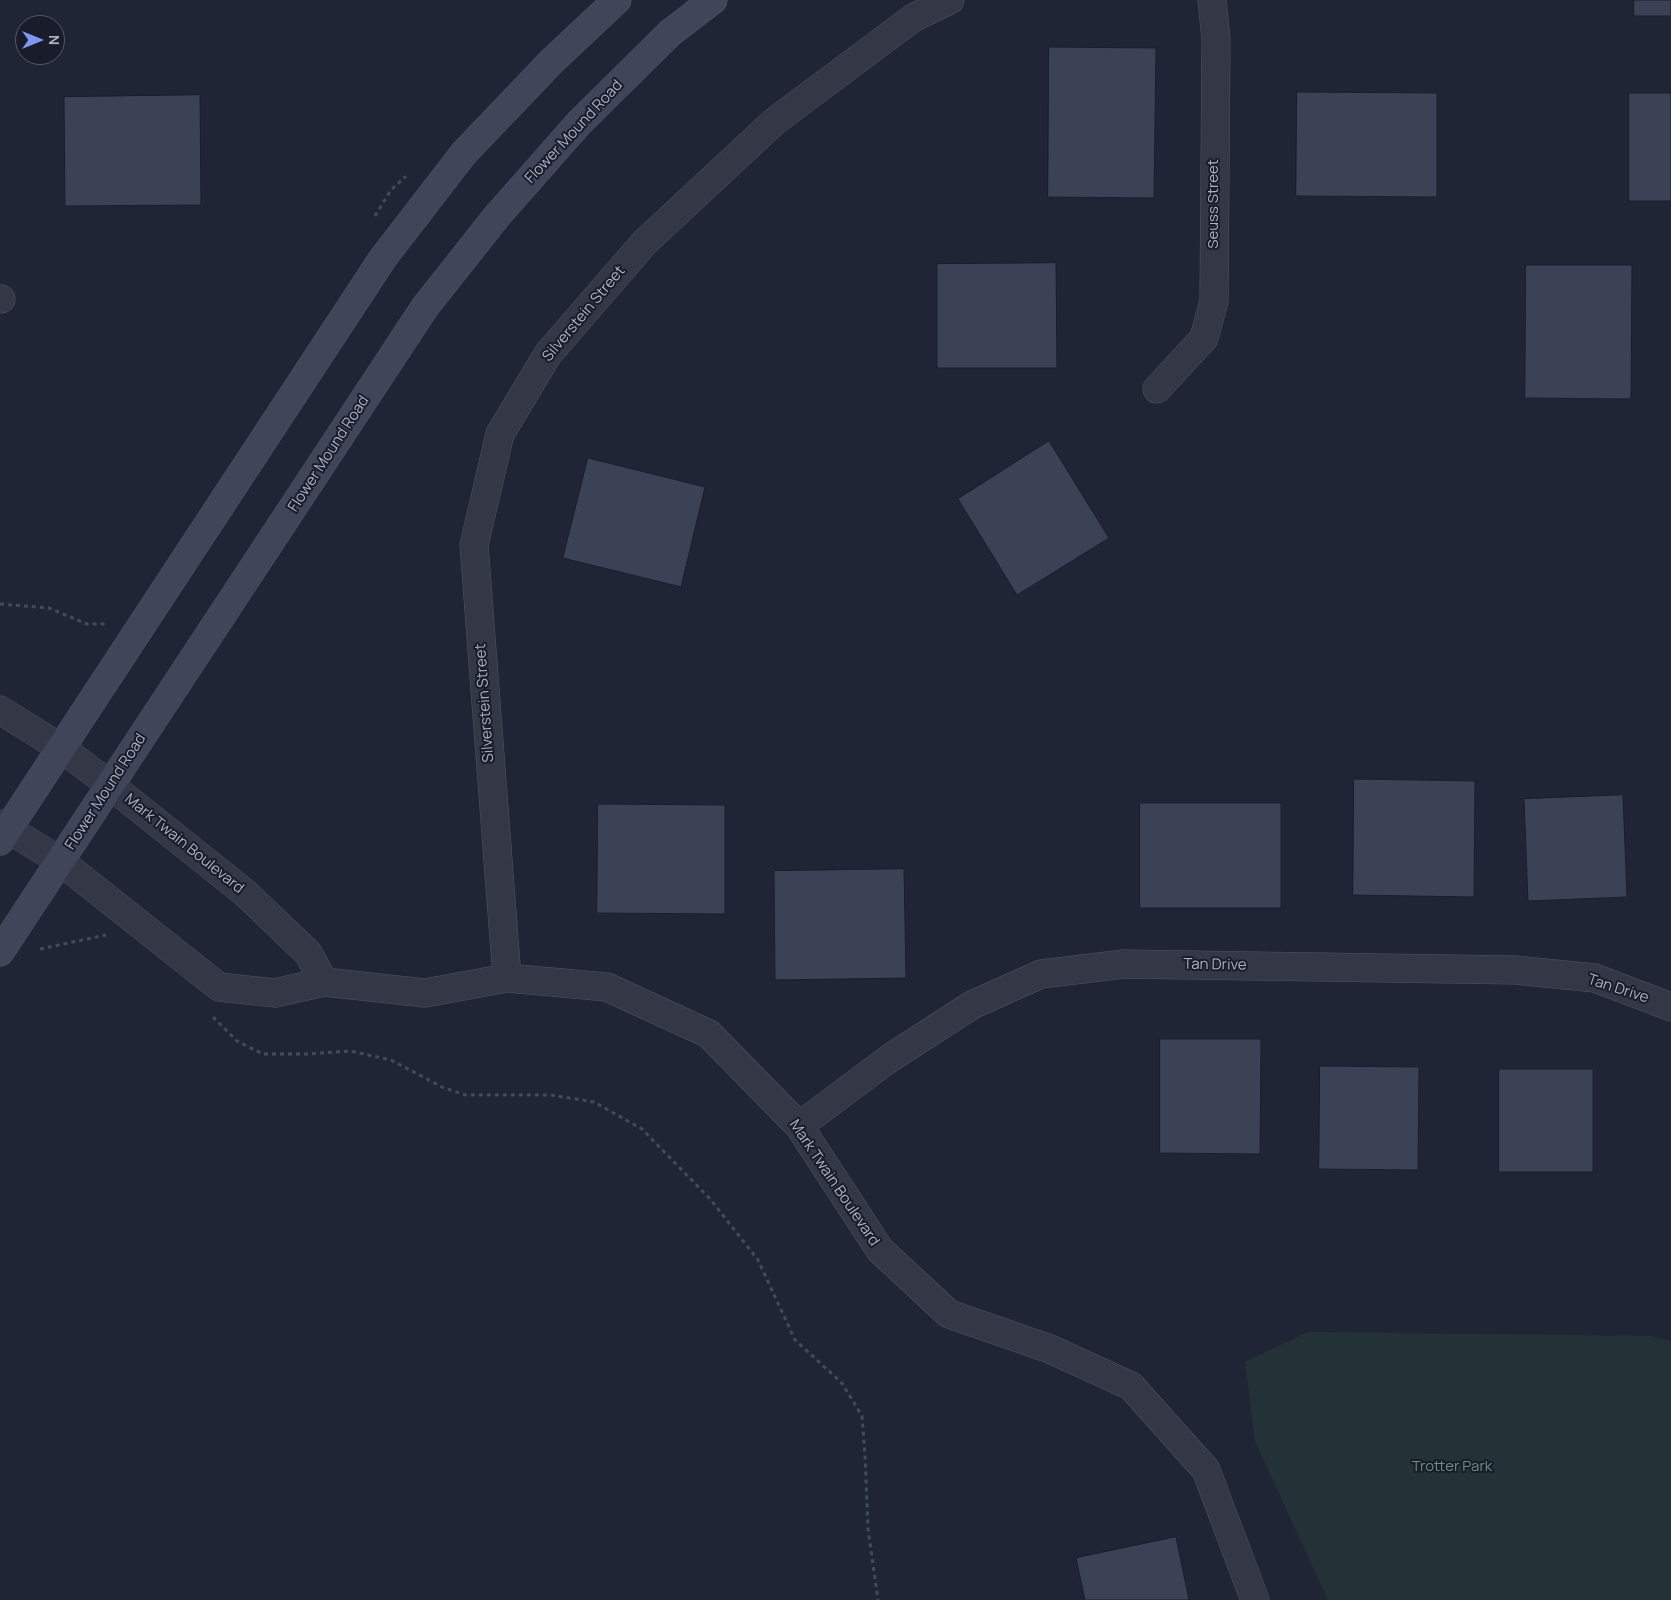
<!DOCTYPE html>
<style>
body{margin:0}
#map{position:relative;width:1671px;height:1600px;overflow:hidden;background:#202535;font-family:Manrope,sans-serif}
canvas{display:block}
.north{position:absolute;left:15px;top:15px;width:50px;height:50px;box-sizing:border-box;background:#191c2a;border:1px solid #545867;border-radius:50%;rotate:90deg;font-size:14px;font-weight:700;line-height:20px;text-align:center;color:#adb1c3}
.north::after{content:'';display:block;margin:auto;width:18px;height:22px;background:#8196f4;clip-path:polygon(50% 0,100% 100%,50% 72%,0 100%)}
</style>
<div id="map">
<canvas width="1671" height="1600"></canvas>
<div class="north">N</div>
</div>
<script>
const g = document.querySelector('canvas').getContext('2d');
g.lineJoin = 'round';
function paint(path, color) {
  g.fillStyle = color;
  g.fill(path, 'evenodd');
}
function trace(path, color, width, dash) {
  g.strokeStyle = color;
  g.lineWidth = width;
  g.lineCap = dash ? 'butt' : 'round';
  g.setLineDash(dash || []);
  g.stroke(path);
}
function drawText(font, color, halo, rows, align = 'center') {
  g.font = font + ' Manrope,sans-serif';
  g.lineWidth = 4;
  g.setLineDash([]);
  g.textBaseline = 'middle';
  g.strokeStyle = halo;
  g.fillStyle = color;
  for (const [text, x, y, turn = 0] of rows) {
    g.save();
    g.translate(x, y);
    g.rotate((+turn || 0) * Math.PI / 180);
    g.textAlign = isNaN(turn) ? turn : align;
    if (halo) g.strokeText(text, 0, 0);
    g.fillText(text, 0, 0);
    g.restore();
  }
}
paint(new Path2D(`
 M1307,1332l343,4 21,5v259h-343l-73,-159 -10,-79z`), '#233237');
const building = new Path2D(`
 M1634,0h37v16h-37z
 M1049,47l107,1 -2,150 -106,-1z
 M1297,92l140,1v104l-141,-1z
 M1629,93h42v108h-42z
 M200,95l1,110 -136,1 -1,-109z
 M1056,263l1,105h-120v-104z
 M1526,265h106l-1,134 -106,-1z
 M1049,441l60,97 -92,57 -59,-96z
 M588,458l117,29 -24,100 -118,-29z
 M1354,779l121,2 -1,116 -121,-2z
 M1623,795l4,102 -99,4 -4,-102z
 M1140,803h141v105h-141z
 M598,804l127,1v109l-128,-1z
 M904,869l2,109 -131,2 -1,-109z
 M1160,1039h101l-1,115 -100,-1z
 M1320,1066l99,1 -1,103 -99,-1z
 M1499,1069h94v103h-94z
 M1176,1537l13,63h-104l-9,-42z`);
paint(building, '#3c4256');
trace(building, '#1b1e2c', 1);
const minor = new Path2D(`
 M0,299h1
 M1157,389l47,-51 10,-37 2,-262 -4,-39
 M0,710l61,38 49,37 134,107 64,61 16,29
 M0,824l60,37 159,126 56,6 49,-11 101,11 82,-15 100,9 102,47 90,92 81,124 69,64 101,35 81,37 75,84 49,130
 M507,978l-33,-433 26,-111 48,-80 96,-111 131,-122 138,-103 37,-18
 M799,1126l91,-68 82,-53 69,-31 83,-10 391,6 80,8 76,29`);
const secondary = new Path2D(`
 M0,841l383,-583 81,-105 88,-92 65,-61
 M0,952l425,-645 72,-91 82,-93 91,-90 43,-33`);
trace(minor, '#515464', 29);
trace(secondary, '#515464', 29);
trace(new Path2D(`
 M375,216l16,-26 15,-14
 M0,604l49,4 38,16h19
 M40,949l66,-14
 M213,1017l24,24 26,13h44l43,-3 41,9 53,28 22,7h85l43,7 48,27 69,71 47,60 37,80 47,43 20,33 3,39 3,74 10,71`), '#3f4d54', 3, [4, 4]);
trace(minor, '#333746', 28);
trace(secondary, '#414559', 28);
drawText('15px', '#adb1c3', '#191c2a', [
 ["Flower Mound Road",574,132,-47],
 ["Seuss Street",1214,204,-90],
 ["Silverstein Street",584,314,-50],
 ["Flower Mound Road",329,454,-57],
 ["Silverstein Street",485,703,-94],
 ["Flower Mound Road",106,792,-57],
 ["Mark Twain Boulevard",184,844,39],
 ["Tan Drive",1215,965,1],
 ["Tan Drive",1618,989,18],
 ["Mark Twain Boulevard",834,1183,56]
]);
drawText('15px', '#669279', '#191c2a', [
 ["Trotter Park",1452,1467]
]);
</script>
